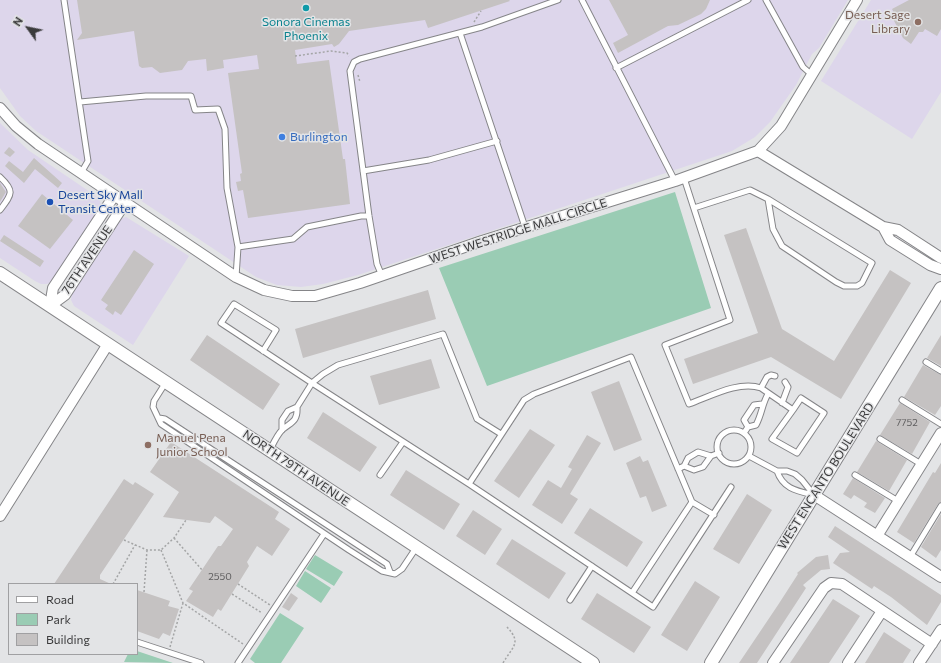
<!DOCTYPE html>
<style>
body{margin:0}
#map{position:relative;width:941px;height:663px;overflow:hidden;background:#e3e4e6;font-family:Commissioner,sans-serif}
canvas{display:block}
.legend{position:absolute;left:8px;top:583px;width:130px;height:72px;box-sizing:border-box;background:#e3e4e6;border:1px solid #a0a0a2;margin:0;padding:5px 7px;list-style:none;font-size:12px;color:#3b3b3c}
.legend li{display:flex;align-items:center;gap:8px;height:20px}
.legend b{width:20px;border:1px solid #a0a0a2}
.north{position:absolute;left:8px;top:8px;width:40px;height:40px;-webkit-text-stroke:3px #e3e4e6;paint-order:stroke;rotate:303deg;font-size:11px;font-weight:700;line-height:16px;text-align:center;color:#3b3b3c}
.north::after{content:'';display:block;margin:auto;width:14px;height:18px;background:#3b3b3c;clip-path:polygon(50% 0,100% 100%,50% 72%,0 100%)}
</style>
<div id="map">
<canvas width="941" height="663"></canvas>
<ul class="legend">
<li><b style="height:5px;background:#fff"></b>Road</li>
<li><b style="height:11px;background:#9accb4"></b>Park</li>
<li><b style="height:11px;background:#c5c2c2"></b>Building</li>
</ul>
<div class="north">N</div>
</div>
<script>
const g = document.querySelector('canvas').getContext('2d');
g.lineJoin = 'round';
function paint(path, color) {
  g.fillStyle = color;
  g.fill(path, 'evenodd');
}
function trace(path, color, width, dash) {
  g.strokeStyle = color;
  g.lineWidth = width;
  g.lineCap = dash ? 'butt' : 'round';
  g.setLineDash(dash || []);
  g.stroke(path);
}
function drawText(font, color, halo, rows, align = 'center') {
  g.font = font + ' Commissioner,sans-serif';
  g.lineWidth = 3;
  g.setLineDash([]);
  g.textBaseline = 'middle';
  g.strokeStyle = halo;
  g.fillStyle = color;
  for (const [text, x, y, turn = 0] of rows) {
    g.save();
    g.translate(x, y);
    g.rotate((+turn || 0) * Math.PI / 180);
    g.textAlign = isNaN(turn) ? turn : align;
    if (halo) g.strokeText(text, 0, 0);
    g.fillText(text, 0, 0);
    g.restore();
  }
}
paint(new Path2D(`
 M0,0h848l-29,48 -7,6 -16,31 -26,37 -15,15 -23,14 -374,124 -35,9 -22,3 -24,-2 -21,-8 -220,-146 -16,-15 -20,-28z
 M871,0h70v92l-29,47 -91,-58z
 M0,123l28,27 68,46 4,4 1,8 -50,74 -4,2h-6l-6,-3 -35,-23z
 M126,217l63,39 -56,89 -59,-39 -3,-6 1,-6 48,-75z`), '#ddd6eb');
paint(new Path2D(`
 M675,192l36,116 -224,78 -48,-118z
 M315,555l28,17 -9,14 -28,-17z
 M305,571l26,17 -10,15 -25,-17z
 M280,613l24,15 -23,35h-26l-5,-4z
 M137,651l36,12 -49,-1 4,-8h9z`), '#9accb4');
paint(new Path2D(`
 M77,0h432l1,1 -82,27 -3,-8 -76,11 -10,13 -5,3 -2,-3 -37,6 2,14 32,-4 14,99h2l5,45 -102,14 -5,-28 -5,1 -2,-9 5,-1 -1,-7 2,-1 -14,-100 31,-4 -2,-14 -34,5 1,8 -17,3 -1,-12 -18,2 -6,9 -22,3 -8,-6 -10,1 -3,-2 -5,-35 -57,9 5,-7z
 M609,0h101l-4,9 -5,5 -23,11 -10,1 -50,27 -5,-10 15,-8z
 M909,0h32v29l-4,7 -12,-7 -2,3h-4l-8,12 -8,-6 -12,-23 3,-2 -2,-4z
 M9,147l6,5 -5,5 -6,-4z
 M34,158l28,25 -4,5 -23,-19 -11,14 -19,-17 4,-5 14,11z
 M0,183l6,9 -6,10z
 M42,194l31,26 -23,29 -32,-23z
 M746,228l36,101 52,32 56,-91 21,13 -70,116 -70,-42 -78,27 -9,-25 74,-26 -34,-98z
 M4,235l40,26 -4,6 -40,-26z
 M134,250l20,14 -33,51 -6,-4 -2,4 -8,-6 3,-4 -7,-5z
 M428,290l8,29 -133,39 -8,-29z
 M207,335l73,49 -17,26 -73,-50z
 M941,335v31l-14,-8z
 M431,359l9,29 -61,17 -9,-29z
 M923,365l18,10v31l-6,9 -31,-18z
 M619,381l23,59 -28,11 -23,-59z
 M900,403l30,19 -18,32 -32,-19z
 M323,412l54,35 -17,25 -53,-34z
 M530,429l25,16 -36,53 -25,-17z
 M587,435l14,8 -31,51 8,5 -16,25 -30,-19 16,-25 13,8 11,-19 -4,-2z
 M876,441l31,19 -18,31 -32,-19z
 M171,442l108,70 -4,7 15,10 -18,27 -15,-10 -10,16 2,4 -28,45 -3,-2 -5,8 -27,-16 7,-10 -4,-2 29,-43h3l12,-17 -18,-13 -5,7 -47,-6 16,-25 -29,-20z
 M640,456l3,6 5,-2 19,46 -15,6 -6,-16 -6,2 -14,-35z
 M941,463v39l-3,2 -24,39 -17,-11 36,-60 2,1z
 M406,470l54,34 -16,26 -54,-35z
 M853,478l32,20 -10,15 -11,-6 3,-4 -13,-8 -3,4 -8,-5z
 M124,479l9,6 2,-3 19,12 -54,81v4l11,5h-57z
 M747,494l25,16 -33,54 -26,-15z
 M590,508l53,34 -16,25 -53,-34z
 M473,510l29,19 -17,26 -29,-19z
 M941,514v36l-5,8 -15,-11z
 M835,526l106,69v7l-14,23 -36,-28 -17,-11 -2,3 -39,-26 7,-10 10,-1 -22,-15z
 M512,539l54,34 -17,26 -53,-35z
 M828,555l2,14 -9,1 -18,15 3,3 -49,75h-18l39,-58 20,-31 -1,-1 19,-16z
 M695,581l25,16 -33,54 -26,-16z
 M137,590l33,11 -2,5 11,3 -9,27 -7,-3 -4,6 -22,-8z
 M291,593l7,5 -9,13 -7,-4z
 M597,593l54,34 -17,26 -53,-34z
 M833,599l27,17 -31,47h-39z
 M884,632l27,18 -8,13h-38z`), '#c5c2c2');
const service = new Path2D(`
 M64,0l24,161 -7,12
 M582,0l93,181
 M766,0l37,67 9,8
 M460,33l65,194
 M616,68l132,-68
 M80,102l66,-6h45l4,14 23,-1 7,20 2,59 11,59 -2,30
 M363,171l66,-11 68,-19
 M0,177c15,14 12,17 0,33
 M684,178l46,142 -65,25 24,59c20,-7 50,-24 72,-16l32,22 -21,29 25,14 27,-40 -23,-15 -8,12
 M694,208l56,-18 18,9 104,64 -10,20 -5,3h-13l-8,-4 -54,-36 -9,-17 -5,-30
 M238,247l55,-8 14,-12 54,-11h8
 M382,276l-5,-12 -8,-48 -19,-145 4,-9 6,-3 122,-32 76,-27
 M263,351l13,-21 -42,-26 -13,19 91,60 -15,24 -9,4 -6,9v10
 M926,362l15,9
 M166,382l-12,19 -1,6 8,17 188,126 33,21 13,3 7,-5 14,-21
 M761,388l6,-11 4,-2 4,1
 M902,400l39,24
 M782,403l6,-16 -3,-5
 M159,418l6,1 222,145 3,8
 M748,427l-4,-7 10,-15 8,-1
 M717 447a17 17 0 1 1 34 0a17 17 0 1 1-34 0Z
 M744,433l4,-6 8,-2c6,-11 6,-21 12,-31
 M501,434l-24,-15 -34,-85 -105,31 -15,9 -11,9 157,101 184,123 78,-120
 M880,439l41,25
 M270,450c3,-6 7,-15 12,-20 9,-8 16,-8 15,-23
 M749,456l28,15h10l8,3 7,6 12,15
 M684,466l10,4 9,-3 8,-11
 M678,469l6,-3 4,-8 10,-6 13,4 8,-3
 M777,471c6,18 20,20 37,24
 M380,475l23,-33
 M855,475l43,26
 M469,484l55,-84 10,-6 97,-37 61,145 22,13
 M910,557l31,-51
 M632,593l60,-91
 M570,600l22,-34
 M137,642l64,21
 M238,663l86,-129`);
const minor = new Path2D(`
 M0,108l16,18 22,18 198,133 28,13 28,6h23l45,-13 122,-42 193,-60 83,-30 23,-25 76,-126
 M758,151l125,76 15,3 43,28
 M883,227l7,13 40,25 11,4
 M50,306l3,-18 61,-92
 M50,306l15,-11 60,-92
 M814,495l127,82
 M0,516l108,-172
 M877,536l64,-103
 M773,663l51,-75 7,-5 11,1 90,60
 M848,663l34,-52
 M919,663l22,-33`);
const tertiary = new Path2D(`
 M0,273l593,390
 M711,663l230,-375`);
trace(service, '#858588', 7);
trace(minor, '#858588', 12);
trace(tertiary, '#858588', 14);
trace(new Path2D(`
 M474,22l7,-11
 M295,56l36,-5 16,2 2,3
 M358,75l2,7
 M174,538l28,32
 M124,540l23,10h14l13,-12 12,-18
 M161,550l22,53 60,41
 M113,584l22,-39
 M238,584l32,21
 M144,592l3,-42
 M232,594l30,19
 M170,647l13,-44
 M503,663c10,-17 19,-20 4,-36`), '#a4a5a6', 1.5, [2, 2]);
trace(service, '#fff', 5);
trace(minor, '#fff', 10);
trace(tertiary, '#fff', 12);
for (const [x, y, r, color] of [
 [306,8,4,"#0f9aa8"],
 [918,22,4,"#8d6e63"],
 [282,137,4,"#3f7fe0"],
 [50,202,4,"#1a4fb4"],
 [148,445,4,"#8d6e63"]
]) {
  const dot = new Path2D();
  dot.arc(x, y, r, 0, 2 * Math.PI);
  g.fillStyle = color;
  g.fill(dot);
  trace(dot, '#e3e4e6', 1.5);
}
drawText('10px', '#5e5d5e', null, [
 ["7752",907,423],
 ["2550",220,577]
]);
drawText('12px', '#785e54', '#e3e4e6', [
 ["Desert Sage",910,15],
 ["Library",910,29],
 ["Manuel Pena",156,438,"left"],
 ["Junior School",156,452,"left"]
], 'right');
drawText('12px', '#0d838f', '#e3e4e6', [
 ["Sonora Cinemas",306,22],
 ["Phoenix",306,36]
]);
drawText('12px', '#366cbe', '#e3e4e6', [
 ["Burlington",290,137]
], 'left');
drawText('12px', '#164399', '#e3e4e6', [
 ["Desert Sky Mall",58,195],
 ["Transit Center",58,209]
], 'left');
drawText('12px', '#3b3b3c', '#e3e4e6', [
 ["WEST WESTRIDGE MALL CIRCLE",518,231,-18],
 ["76TH AVENUE",87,260,-56],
 ["NORTH 79TH AVENUE",296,468,34],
 ["WEST ENCANTO BOULEVARD",826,476,-58]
]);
</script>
